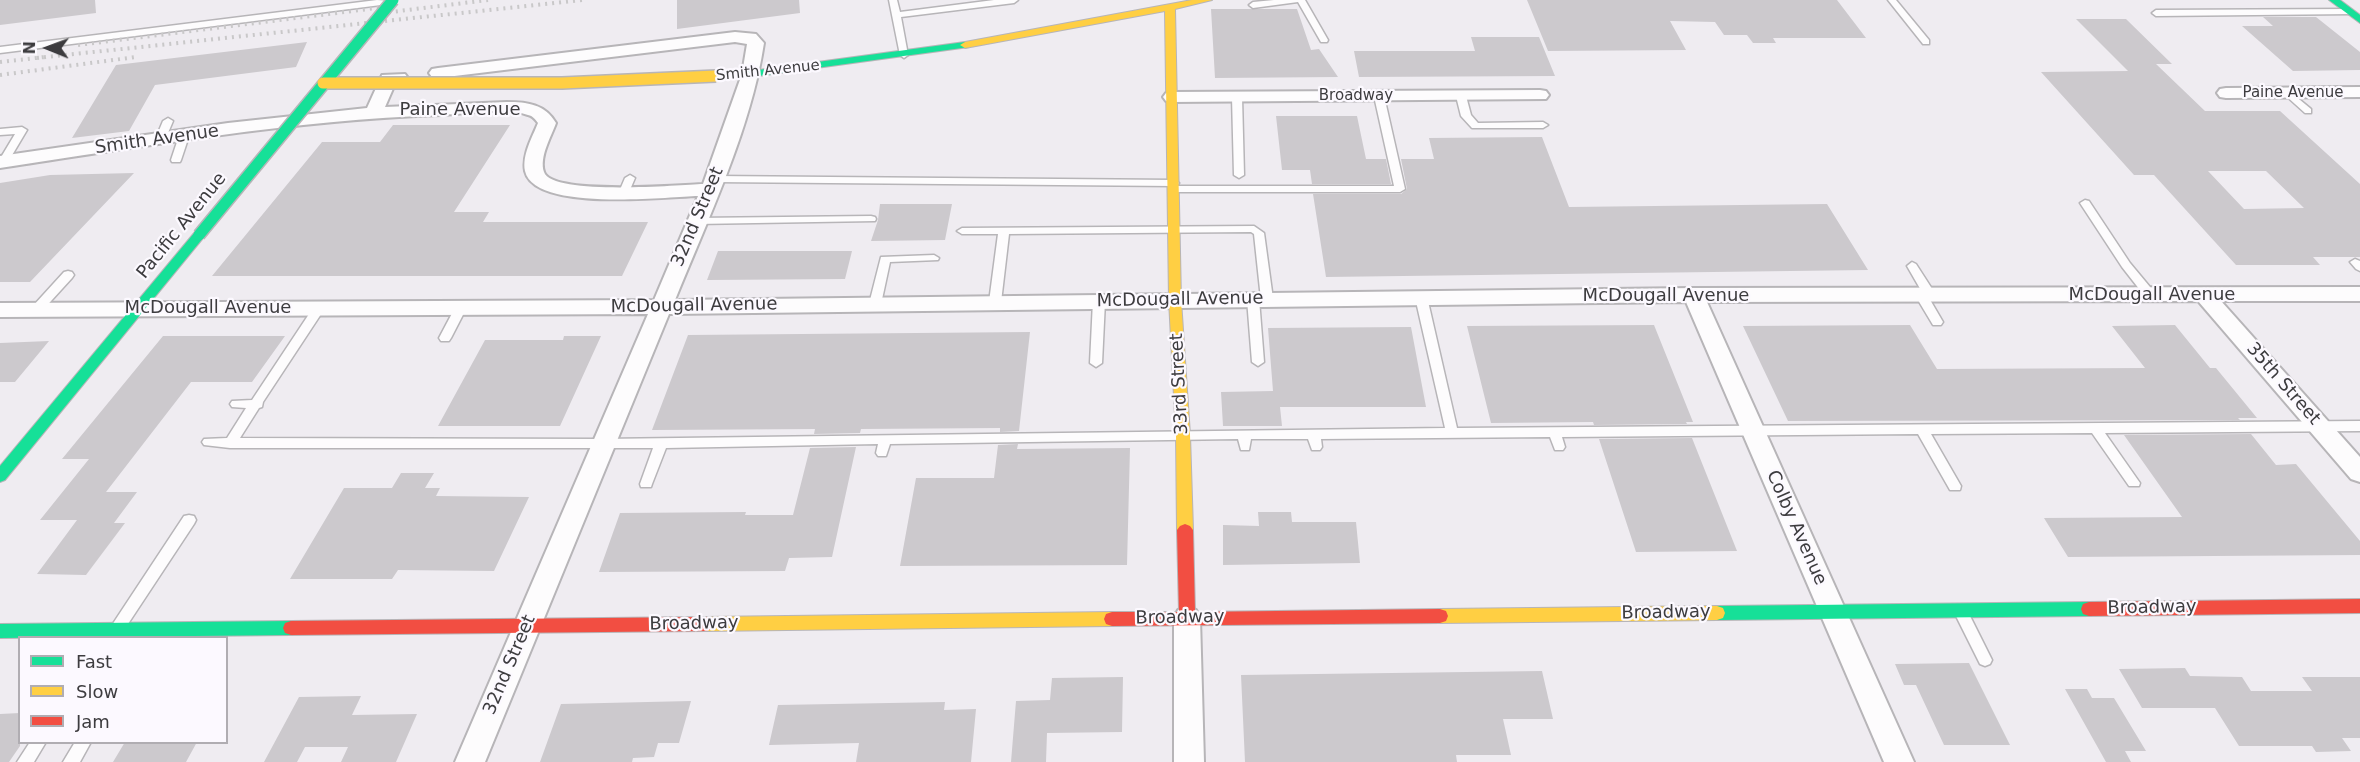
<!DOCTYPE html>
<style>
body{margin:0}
#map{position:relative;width:2360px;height:762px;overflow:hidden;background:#efecf1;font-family:"DejaVu Sans",sans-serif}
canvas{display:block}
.legend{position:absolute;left:18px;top:636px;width:210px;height:108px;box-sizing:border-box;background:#fcf9ff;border:2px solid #b0adb2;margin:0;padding:8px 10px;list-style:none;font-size:18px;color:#3d3c3f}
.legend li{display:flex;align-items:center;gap:12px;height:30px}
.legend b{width:30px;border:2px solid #b0adb2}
.north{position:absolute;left:18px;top:18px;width:60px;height:60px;-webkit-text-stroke:4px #fcf9ff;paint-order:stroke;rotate:271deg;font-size:16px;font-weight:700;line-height:24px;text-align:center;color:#3d3c3f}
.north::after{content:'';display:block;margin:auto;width:21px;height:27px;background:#3d3c3f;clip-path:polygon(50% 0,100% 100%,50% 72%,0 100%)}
</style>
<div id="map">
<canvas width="2360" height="762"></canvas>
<ul class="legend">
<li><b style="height:8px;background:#16e098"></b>Fast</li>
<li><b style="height:8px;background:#ffcf43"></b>Slow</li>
<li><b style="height:8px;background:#f24e42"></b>Jam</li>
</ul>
<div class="north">N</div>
</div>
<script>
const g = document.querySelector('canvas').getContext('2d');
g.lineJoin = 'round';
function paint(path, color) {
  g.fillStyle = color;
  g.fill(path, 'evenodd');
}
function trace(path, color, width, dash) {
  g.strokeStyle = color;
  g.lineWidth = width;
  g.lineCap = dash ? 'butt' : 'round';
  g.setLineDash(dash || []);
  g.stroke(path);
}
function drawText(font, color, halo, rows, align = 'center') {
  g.font = font + ' "DejaVu Sans",sans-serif';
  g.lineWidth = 4.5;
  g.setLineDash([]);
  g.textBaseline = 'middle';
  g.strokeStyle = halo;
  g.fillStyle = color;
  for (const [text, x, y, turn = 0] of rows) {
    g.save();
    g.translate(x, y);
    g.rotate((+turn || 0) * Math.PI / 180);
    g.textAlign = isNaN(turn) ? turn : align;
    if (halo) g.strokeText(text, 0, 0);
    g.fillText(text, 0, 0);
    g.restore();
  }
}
paint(new Path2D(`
 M0,0h95l1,13 -96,12z
 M677,0h122l1,13 -123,16z
 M1527,0h310l29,38h-93l3,5h-23l-6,-8h-23l-9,-13 -45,-1 16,29 -138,1z
 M1211,9h86l14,41 8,-1 19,28 -123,1z
 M2263,17h53l44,35v18l-67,1 -51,-45h31z
 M2076,19h50l46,45h-16l49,47h75l80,73v73h-47l7,8h-84l-82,-90h-20l-93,-103 87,-1zM2208,171h58l38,37 -60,1z
 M1471,37h68l16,39 -196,1 -5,-26h121z
 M307,42l-11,25 -141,18 -26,46 -57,7 44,-73z
 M1276,116h81l9,43h20l5,25h-79l-2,-14h-28z
 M393,125h117l-56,87h35l-6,10h165l-26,54h-410l110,-134h58z
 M1542,137l27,70 258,-3 41,66 -542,7 -13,-83h88l6,-5 -6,-30h33l-5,-21z
 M134,173l-104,109h-30v-99l50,-8z
 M880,204h72l-7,36 -74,1 7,-21z
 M718,251h134l-7,28 -138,1z
 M1654,325l39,97h-7l1,2 -93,1 -1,-3 -102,1 -24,-97z
 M1910,325l27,44 208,-1 -33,-42 63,-1 35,43h6l41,50h-19l2,2 -452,1 -45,-95z
 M1411,327l15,80h-146l2,19h-59l-2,-34 52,-1 -5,-63z
 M1030,332l-11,99 -19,1v-4l-139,1 -1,4 -46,1 1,-5 -163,1 36,-95z
 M163,336h122l-33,46h-61l-85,110h31l-23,31h11l-39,52 -49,-1 40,-54h-37l49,-61h-27z
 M564,336h37l-41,90h-122l47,-86h78z
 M49,341l-34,41h-15v-39z
 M2251,434l25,31 20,-1 64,77v14l-292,2 -24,-39 138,-1 -58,-82z
 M1692,438l45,113 -101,1 -37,-113z
 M1018,444l-1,5 113,-1 -3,117 -227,1 16,-88h78l4,-33z
 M856,447l-24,110 -43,1 -4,13 -186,1 21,-59 126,-1 -1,3h48l17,-67z
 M401,473h33l-9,15h15l-4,8 93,1 -35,74 -96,-1 -6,9h-102l54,-91h48z
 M1258,512h33l1,10h64l4,41 -137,2v-40l36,1z
 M1969,663l41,82h-66l-28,-60h-12l-9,-21z
 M2185,668l5,8 52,1 9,14h61l-10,-14h58v61h-18l9,13 -35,1 -4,-6h-73l-24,-38h-73l-23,-39z
 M1542,671l11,48h-50l8,36h-55l1,7h-212l-4,-87z
 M1123,677l-1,55 -75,1 -1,29h-35l5,-61 34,-1 2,-22z
 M2065,689h22l5,9h22l32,53h-21l6,11h-25z
 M361,696l-9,19 65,-1 -21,48h-55l7,-15h-43l-8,15h-33l35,-65z
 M691,701l-12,42h-21l-4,14 -21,1 -1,4h-92l21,-58z
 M945,702l-1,8 32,-1 -5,53h-115l3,-19 -90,2 9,-40z
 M20,713v33l-11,16h-9v-48z
 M125,742h72l-11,20h-73z`), '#ccc9cd');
const lane = new Path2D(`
 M377,0l16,1 -4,3 -389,49v-6z
 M889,0h8l3,12 94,-12h24l-4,3 -113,14 7,38 -4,3 -4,-3z
 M1274,0h31l23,40 -1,2h-6l-23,-40 -45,6 -4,-3 4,-3z
 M1888,0h8l33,40v4h-6z
 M2350,9l4,3 -1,2 -197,2 -4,-3 4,-3z
 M2288,90l23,19v4h-6l-20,-18 -2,-2z
 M1379,93l5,3 21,93 -5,3h-226l-5,-3 5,-3 -459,-4 -5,-3 5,-3 459,4 5,3 -5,3h220l-20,-90z
 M1461,93l5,3 5,19 7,8 65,-1 5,3 -5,3h-71l-11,-12 -5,-20z
 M1237,94l5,3 2,78 -5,3 -5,-3 -2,-78z
 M168,118l5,3 -8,19 -2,2h-6l-2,-2 8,-19z
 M22,127l5,3 -19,32 -1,2h-7v-5l15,-25 -15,1v-6z
 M184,133l5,3 -8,24 -1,2h-8l-1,-2 8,-24z
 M630,175l5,3 -6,14 -5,3 -4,-1 -1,-2 6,-14z
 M2085,200l4,1 41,62 25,30 2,3 -2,3h-8l-25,-32 -42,-64z
 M871,216l4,1 1,2 -1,2 -179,3 -5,-3 5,-3z
 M1254,226l10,7 9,66 -6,4 -6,-4 -7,-65 -3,-2 -242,2 -8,68 -6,4 -6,-4 9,-68h-36l-5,-3 5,-3z
 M934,255l5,3 -1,2 -48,2 -9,42 -2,3h-8l-2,-3 12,-47z
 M2355,259l5,2v10l-4,-2 -6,-7z
 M1912,262l4,2 20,31 -2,3h-5l14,24 -2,3h-8l-18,-30 2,-3h5l-15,-26z
 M68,271l4,1 2,3 -2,3 -31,34h-8l-2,-3 2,-3 31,-34z
 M1421,293l6,4 30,131 903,-7v10l-255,2 35,50 -1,3h-10l-37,-53 -161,1 30,52 -1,4h-10l-32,-56 -356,3 3,10 -2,3h-8l-5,-13 -229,2 1,8 -2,3h-8l-4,-11h-57l-2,11h-8l-3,-11 -348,5 -4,12h-8l-2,-3 2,-9 -212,4 -14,36 -1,3h-10l-1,-3 13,-36h-423l-26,-3 -2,-3 2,-3 23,-1 19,-30 -14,-1 -2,-3 2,-3 20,-1 63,-95 4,-1 6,4 -62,94 -1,5 -3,1 -19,30 362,1 843,-11 -30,-131z
 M1253,295l6,4 5,63 -6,4 -6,-4 -5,-63z
 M1099,297l6,4 -3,62 -6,4 -6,-4 3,-62z
 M461,303l6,4 -16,31 -2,3h-8l-2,-3 18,-34z
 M189,515l5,1 2,4 -2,4 -70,106 -5,2 -5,-2 -2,-4 2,-4 70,-106z
 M1962,608l5,2 25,50 -2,4 -5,2 -5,-2 -25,-50 2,-4z
 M30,742h16l-12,20h-17z
 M75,742h16l-11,20h-17z`);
const street = new Path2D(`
 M735,32l21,2 8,9c-13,86 -56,176 -89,257l1018,-12 667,-1v14h-139l139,156v25l-9,-3 -153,-178 -491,1 207,460h-30l-198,-460 -1017,12 -184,448h-30l193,-448 -648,3v-14l654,-3 44,-104c-33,1 -164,16 -173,-25 -3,-16 7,-33 13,-48 -3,-4 -5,-7 -10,-8 -25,-9 -60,-1 -86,0 -149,5 -295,31 -442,53v-12l228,-33 139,-15 15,-33 23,-1 3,4 -3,4 -10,2 -10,23 122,-5c20,0 38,2 49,21 -5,14 -17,34 -12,49 8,24 135,13 159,12l39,-110 5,-30 -12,-2 -297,36 -6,-1 -3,-4 3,-4 6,-1z
 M2360,87v10l-134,1 -6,-1 -3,-4 3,-4 6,-1z
 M1540,90l6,1 3,4 -3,4 -374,3 -6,-1 -3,-4 3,-4 6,-1z
 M1187,607l9,3 4,8 4,144h-30v-144l4,-8z`);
const fast = new Path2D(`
 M2329,0h11l20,15v8z
 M965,42l5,3 -1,2 -218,30 -35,2 -5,-3 5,-3 35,-2z
 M199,231l6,4 -2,3 -198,242 -5,2v-16l195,-234z
 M2089,602l6,2 2,5 -2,5 -6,2 -372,4 -6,-2 -2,-5 2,-5 6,-2z
 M291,621l6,2 2,5 -2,5 -6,2 -291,3v-14z`);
const slow = new Path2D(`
 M1192,0h20l-37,9 6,291 9,135 3,95 -3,4 -5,2 -5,-2 -3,-4 -1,-95 -7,-135 -4,-289 -200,37 -5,-3 5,-3z
 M1717,606l6,2 2,5 -2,5 -6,2 -277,3 -6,-2 -2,-5 2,-5 6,-2z
 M1112,612l6,2 2,5 -2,5 -6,2 -406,5 -6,-2 -2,-5 2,-5 6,-2z`);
const jam = new Path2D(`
 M1185,524l5,2 3,4 2,82 245,-3 6,2 2,5 -2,5 -6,2 -328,3 -6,-2 -2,-5 2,-5 6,-2h67l-2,-82 3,-4z
 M2360,599v14l-271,3 -6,-2 -2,-5 2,-5 6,-2z
 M706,617l6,2 2,5 -2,5 -6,2 -415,4 -6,-2 -2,-5 2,-5 6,-2z`);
trace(lane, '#b7b5b8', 3);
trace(street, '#b7b5b8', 4);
trace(fast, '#b7b5b8', 2);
trace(slow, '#b7b5b8', 2);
trace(jam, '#b7b5b8', 2);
paint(lane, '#fdfcfd');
paint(street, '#fdfcfd');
paint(fast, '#16e098');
paint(slow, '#ffcf43');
paint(jam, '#f24e42');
trace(new Path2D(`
 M375,14l113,-14
 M78,45l307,-38
 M37,58l546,-58
 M0,62l45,-5
 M0,75l136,-18`), '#c9c8c9', 4, [2, 5]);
const fastBridge = new Path2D(`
 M199,235l194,-235`);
const slowBridge = new Path2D(`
 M323,83h239l154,-7`);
trace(fastBridge, '#b7b5b8', 14, []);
trace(slowBridge, '#b7b5b8', 14, []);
trace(fastBridge, '#16e098', 11);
trace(slowBridge, '#ffcf43', 11);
drawText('15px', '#3d3c3f', '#fcf9ff', [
 ["Smith Avenue",768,71,-6],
 ["Paine Avenue",2293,93],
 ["Broadway",1356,96]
]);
drawText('18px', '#3d3c3f', '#fcf9ff', [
 ["Paine Avenue",460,110],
 ["Smith Avenue",157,140,-8],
 ["32nd Street",698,217,-67],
 ["Pacific Avenue",182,226,-51],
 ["McDougall Avenue",2152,295],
 ["McDougall Avenue",1666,296],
 ["McDougall Avenue",1180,300,-1],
 ["McDougall Avenue",694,306,-1],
 ["McDougall Avenue",208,308],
 ["33rd Street",1180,384,-93],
 ["35th Street",2283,384,49],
 ["Colby Avenue",1796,528,66],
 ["Broadway",2152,608,-1],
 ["Broadway",1666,613,-1],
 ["Broadway",1180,618,-1],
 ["Broadway",694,624,-1],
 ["32nd Street",510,665,-67]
]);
</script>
